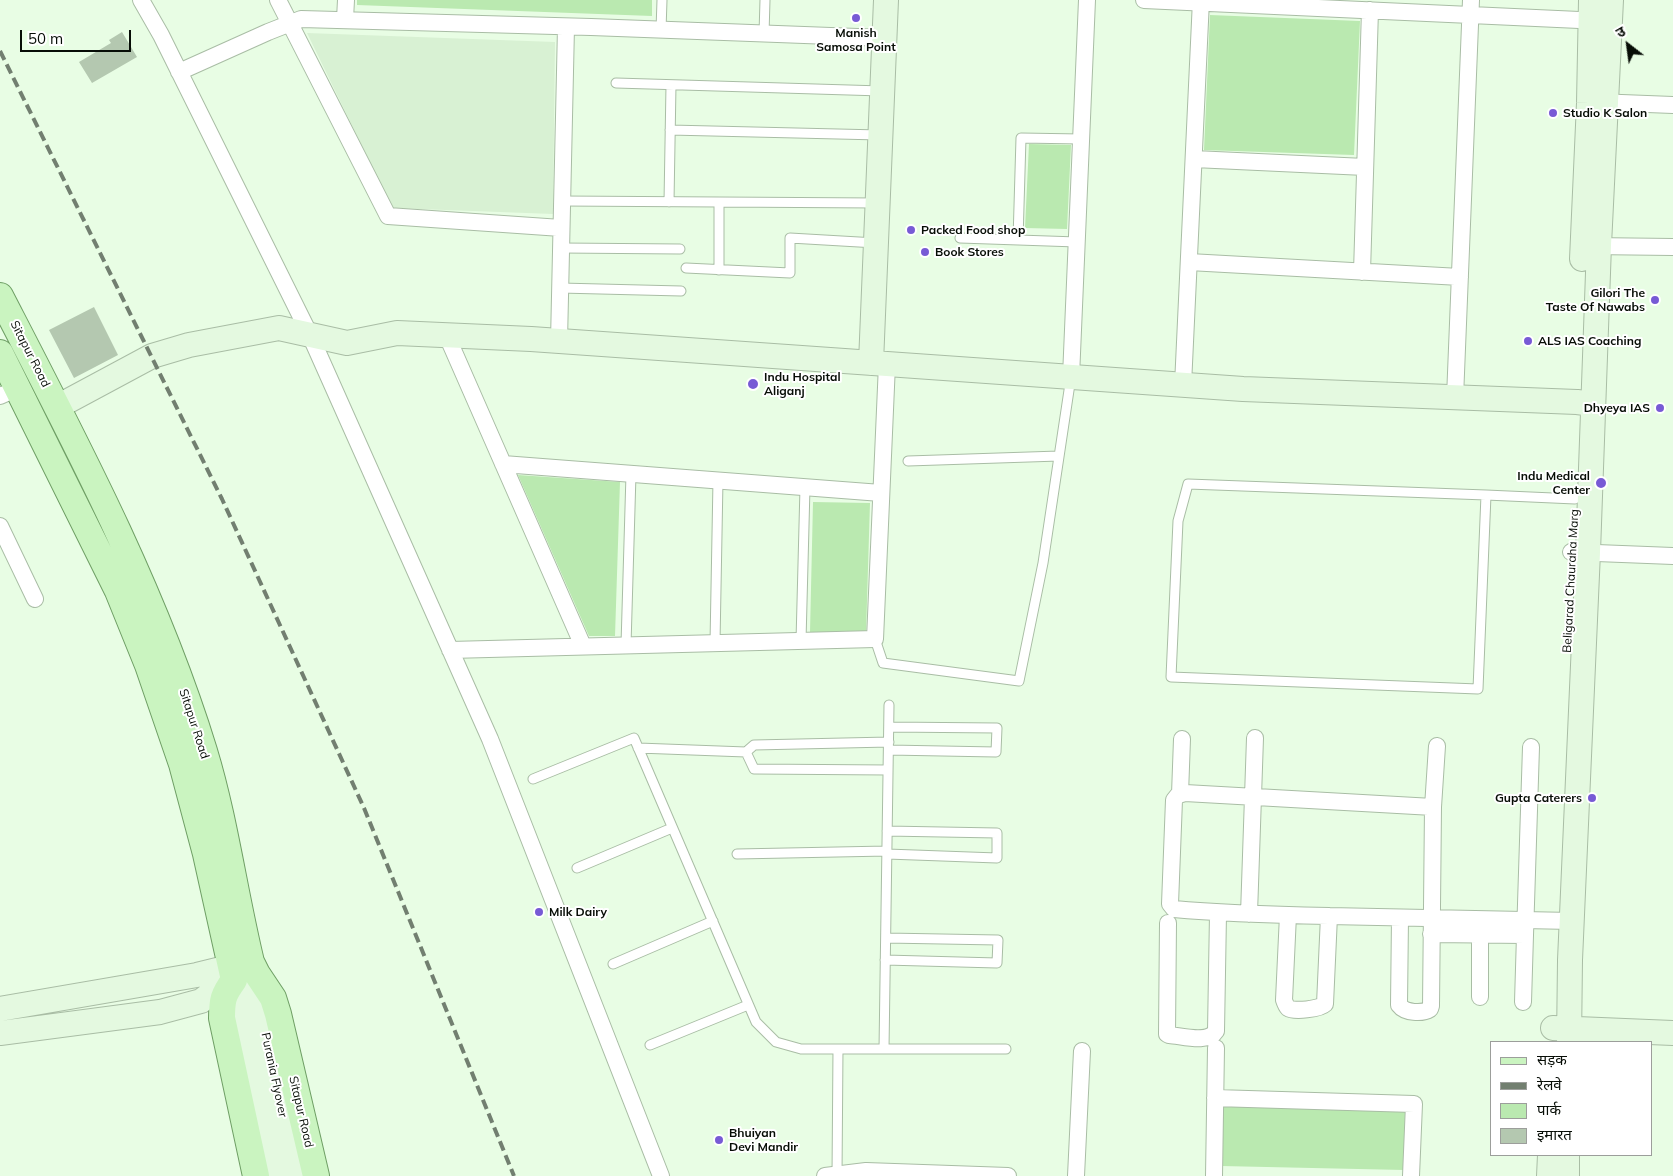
<!DOCTYPE html>
<meta charset="utf-8">
<style>
body{margin:0}
#map{position:relative;width:1673px;height:1176px;overflow:hidden;background:#e8fde4;font-family:Mulish,"Noto Sans Devanagari",sans-serif}
canvas{display:block}
.legend{position:absolute;left:1490px;top:1041px;width:162px;height:115px;box-sizing:border-box;background:#fff;border:1px solid #9c9e9b;margin:0;padding:6px 9px;list-style:none;font-size:15px;color:#070d06}
.legend li{display:flex;align-items:center;gap:10px;height:25px}
.legend b{width:25px;border:1px solid #9c9e9b}
.north{position:absolute;left:1603px;top:20px;width:50px;height:50px;-webkit-text-stroke:4px #fff;paint-order:stroke;rotate:330deg;font-size:14px;font-weight:700;line-height:20px;text-align:center;color:#070d06}
.north::after{content:'';display:block;margin:auto;width:18px;height:22px;background:#070d06;clip-path:polygon(50% 0,100% 100%,50% 72%,0 100%)}
.scale{position:absolute;left:20px;top:30px;width:111px;height:22px;box-sizing:border-box;border:2px solid #070d06;border-top:0;padding-left:6px;font-size:15px;line-height:18px;white-space:nowrap;color:#070d06;-webkit-text-stroke:4px #fff;paint-order:stroke}
</style>
<div id="map">
<canvas width="1673" height="1176"></canvas>
<ul class="legend">
<li><b style="height:6px;background:#caf4c0"></b>सड़क</li>
<li><b style="height:6px;background:#727f70"></b>रेलवे</li>
<li><b style="height:14px;background:#bae9b0"></b>पार्क</li>
<li><b style="height:14px;background:#b4c8b0"></b>इमारत</li>
</ul>
<div class="north">उ</div>
<div class="scale">50 m</div>
</div>
<script>
const g = document.querySelector('canvas').getContext('2d');
g.lineJoin = 'round';
function paint(path, color) {
  g.fillStyle = color;
  g.fill(path, 'evenodd');
}
function trace(path, color, width, dash) {
  g.strokeStyle = color;
  g.lineWidth = width;
  g.lineCap = dash ? 'butt' : 'round';
  g.setLineDash(dash || []);
  g.stroke(path);
}
function drawText(font, color, halo, rows, align = 'center') {
  g.font = font + ' Mulish,sans-serif';
  g.lineWidth = 4;
  g.setLineDash([]);
  g.textBaseline = 'middle';
  g.strokeStyle = halo;
  g.fillStyle = color;
  for (const [text, x, y, turn = 0] of rows) {
    g.save();
    g.translate(x, y);
    g.rotate((+turn || 0) * Math.PI / 180);
    g.textAlign = isNaN(turn) ? turn : align;
    if (halo) g.strokeText(text, 0, 0);
    g.fillText(text, 0, 0);
    g.restore();
  }
}
paint(new Path2D(`
 M307,33l248,9 -2,172 -161,-6z`), '#d8f1d3');
paint(new Path2D(`
 M357,0h295v16l-295,-11z
 M1210,15l150,6 -6,134 -150,-5z
 M1029,144l42,1 -4,84 -42,-1z
 M518,475l102,7 -5,154h-26z
 M813,502l57,1 -4,130 -56,-1z
 M1223,1106l182,3 -1,61 -183,-4z`), '#bae9b0');
paint(new Path2D(`
 M122,32l15,25 -45,26 -13,-21 32,-19 -2,-3z
 M94,307l24,48 -44,23 -25,-48z`), '#b4c8b0');
const lane = new Path2D(`
 M661,30l1,-30
 M764,34l1,-34
 M616,83l266,8
 M670,130l210,5
 M562,201l315,2
 M669,202l2,-117
 M960,238l117,4
 M1018,240l3,-102 60,1
 M561,248l119,1
 M686,268l104,5v-35l86,5
 M719,270v-68
 M560,288l121,3
 M908,461l151,-5
 M1188,484l298,11 -8,194 -307,-12 7,-156z
 M1486,495l89,4
 M875,639l8,24 136,18 24,-118 28,-186
 M801,641l4,-154
 M715,643l3,-163
 M626,645l5,-171
 M638,748l108,4 8,-7 135,-3
 M889,750l107,2 1,-24 -108,-1
 M746,752l8,17 134,1
 M533,779l101,-41 122,284 20,20 25,7h205
 M737,854l150,-3
 M887,854l110,4v-25l-110,-2
 M577,868l95,-40
 M885,960l112,3 1,-23 -112,-2
 M613,964l100,-43
 M650,1045l98,-40
 M884,1049l5,-344
 M837,1176l1,-127`);
const street = new Path2D(`
 M141,0l20,35 149,300 180,404 171,437
 M278,0l110,216 173,12
 M1144,0l457,21
 M345,19l1,-19
 M179,72l89,-40 33,-13 290,8 293,11
 M1596,102l77,3
 M1194,159l171,8
 M1590,246l83,1
 M1189,262l271,15
 M1362,272l8,-262
 M447,336l136,310
 M559,341l7,-314
 M1071,377l16,-377
 M1183,385l18,-385
 M0,396l18,-8
 M1455,398l16,-398
 M503,464l378,29
 M0,526l35,73
 M1571,552l102,4
 M450,650l425,-11 12,-275
 M1180,794l2,-55
 M1433,807l4,-61
 M1249,914l6,-176
 M1288,915l-4,85c1,3 2,6 4,8 6,4 32,1 37,-4l4,-88
 M1400,918l-1,87c6,8 23,9 31,4l1,-3 2,-199 -248,-14 -7,2 -4,5 -4,104 4,5c52,5 103,6 155,7 81,2 162,3 243,5
 M1168,923l-1,111 2,1c14,1 39,9 47,-4l2,-117
 M1431,934l94,1 -2,67
 M1480,934v63
 M1525,935l6,-188
 M1215,1098l199,6 -3,72
 M825,1176l41,-5 142,5
 M1076,1176l6,-125
 M1214,1176l2,-128`);
const secondary = new Path2D(`
 M1582,259l7,-156 2,-103
 M871,363l15,-363
 M57,407l95,-51 37,-11 90,-17 68,15 50,-10 134,6 712,50 334,13 16,2
 M234,980l43,196
 M0,1009l197,-34 49,-12
 M1553,1028l120,5
 M0,1033l160,-21 41,-11 22,-16 11,-5 23,-6v18l39,184
 M1569,1042l1,-82 18,-408 11,-307 12,-245
 M1549,1176l1,-21
 M1567,1176v-21`);
const primary = new Path2D(`
 M0,296c76,147 155,296 204,455 21,69 30,141 47,211l6,12 16,24 5,16 38,162
 M0,353l118,238 30,74 34,99 24,90 28,126c-11,15 -12,20 -12,38l34,158`);
trace(lane, '#a9bda5', 11);
trace(street, '#a9bda5', 18);
trace(secondary, '#a9bda5', 26);
trace(primary, '#6e9e64', 28);
trace(lane, '#fff', 9);
trace(street, '#fff', 16);
trace(secondary, '#e4f9e0', 24);
trace(primary, '#caf4c0', 26);
trace(new Path2D(`
 M0,51l222,448 142,309 150,368`), '#727f70', 4, [10, 5]);
for (const [x, y, r, color] of [
 [856,18,5,"#775ad5"],
 [1553,113,5,"#775ad5"],
 [911,230,5,"#775ad5"],
 [925,252,5,"#775ad5"],
 [1655,300,5,"#775ad5"],
 [1528,341,5,"#775ad5"],
 [753,384,6,"#775ad5"],
 [1660,408,5,"#775ad5"],
 [1601,483,6,"#775ad5"],
 [1592,798,5,"#775ad5"],
 [539,912,5,"#775ad5"],
 [719,1140,5,"#775ad5"]
]) {
  const dot = new Path2D();
  dot.arc(x, y, r, 0, 2 * Math.PI);
  g.fillStyle = color;
  g.fill(dot);
  trace(dot, '#fff', 2);
}
drawText('bold 12px', '#070d06', '#fff', [
 ["Manish",856,33,"center"],
 ["Samosa Point",856,47,"center"],
 ["Studio K Salon",1563,113],
 ["Packed Food shop",921,230],
 ["Book Stores",935,252],
 ["Gilori The",1645,293,"right"],
 ["Taste Of Nawabs",1645,307,"right"],
 ["ALS IAS Coaching",1538,341],
 ["Indu Hospital",764,377],
 ["Aliganj",764,391],
 ["Dhyeya IAS",1650,408,"right"],
 ["Indu Medical",1590,476,"right"],
 ["Center",1590,490,"right"],
 ["Gupta Caterers",1582,798,"right"],
 ["Milk Dairy",549,912],
 ["Bhuiyan",729,1133],
 ["Devi Mandir",729,1147]
], 'left');
drawText('12px', '#070d06', '#fff', [
 ["Sitapur Road",30,354,63],
 ["Beligarad Chauraha Marg",1571,581,-87],
 ["Sitapur Road",194,724,72],
 ["Purania Flyover",274,1075,78],
 ["Sitapur Road",301,1112,77]
]);
</script>
